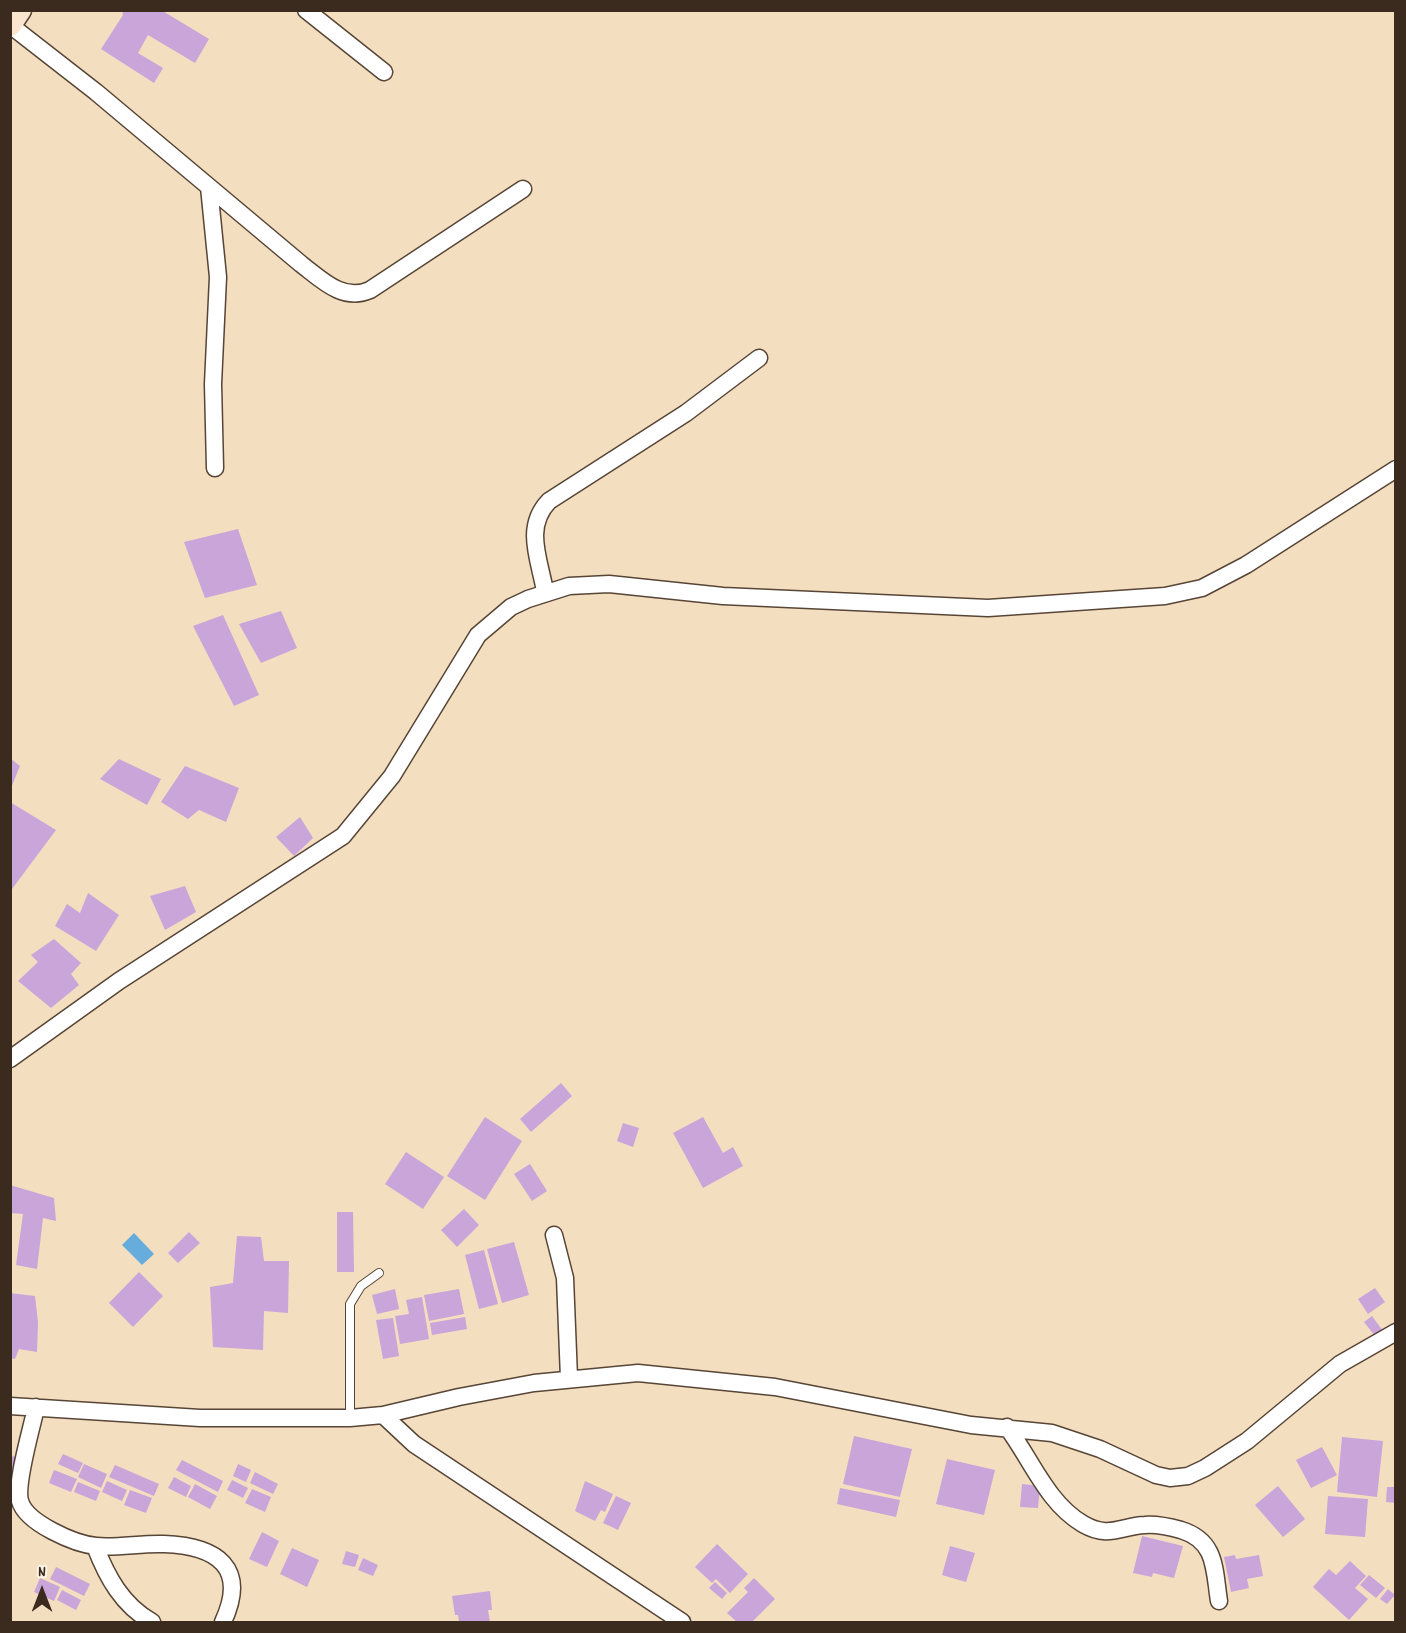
<!DOCTYPE html>
<style>
body{margin:0}
#map{position:relative;width:1406px;height:1633px;overflow:hidden;background:#f4dec0;font-family:Dekko,sans-serif}
canvas{display:block}
.frame{position:absolute;inset:0;border:12px solid #3b2a1e;pointer-events:none}
.north{position:absolute;left:12px;top:1561px;width:60px;height:60px;-webkit-text-stroke:4px #fcf5e5;paint-order:stroke;rotate:0deg;font-size:16px;font-weight:700;line-height:24px;text-align:center;color:#3b2a1e}
.north::after{content:'';display:block;margin:auto;width:21px;height:27px;background:#3b2a1e;clip-path:polygon(50% 0,100% 100%,50% 72%,0 100%)}
</style>
<div id="map">
<canvas width="1406" height="1633"></canvas>
<div class="frame"></div>
<div class="north">N</div>
</div>
<script>
const g = document.querySelector('canvas').getContext('2d');
g.lineJoin = 'round';
function paint(path, color) {
  g.fillStyle = color;
  g.fill(path, 'evenodd');
}
function trace(path, color, width, dash) {
  g.strokeStyle = color;
  g.lineWidth = width;
  g.lineCap = dash ? 'butt' : 'round';
  g.setLineDash(dash || []);
  g.stroke(path);
}
paint(new Path2D(`
 M134,1233l20,21 -12,11 -20,-20z`), '#66acdc');
paint(new Path2D(`
 M122,10h39l48,29 -14,24 -47,-28 -10,18 25,15 -9,15 -53,-34 22,-34z
 M238,529l19,56 -52,13 -21,-56z
 M281,611l16,37 -36,15 -22,-39z
 M223,615l36,80 -25,11 -41,-80z
 M10,758l10,8 -9,22h-1z
 M119,759l42,20 -14,26 -47,-26z
 M185,766l54,22 -13,34 -27,-12 -11,9 -27,-17z
 M10,802l46,28 -44,59 -2,-1z
 M300,817l13,21 -19,18 -18,-19z
 M185,886l11,26 -31,18 -15,-34z
 M88,893l31,22 -23,36 -41,-25 12,-22 13,9z
 M54,939l27,24 -10,11 8,11 -28,23 -33,-27 20,-19 -7,-7z
 M561,1083l11,13 -41,36 -11,-13z
 M485,1117l37,24 -37,59 -38,-24z
 M703,1117l20,36 10,-6 10,19 -40,22 -30,-55z
 M623,1123l16,5 -6,19 -16,-6z
 M406,1152l38,25 -21,32 -38,-25z
 M530,1164l17,27 -15,10 -18,-27z
 M10,1185l44,13 2,23 -13,-3 -6,51 -21,-4 7,-51 -13,-1z
 M464,1209l15,16 -22,22 -16,-17z
 M337,1212h16l1,60h-17z
 M189,1232l11,11 -22,20 -10,-10z
 M237,1236l24,1 3,24h25l-1,52 -24,-2 -1,39 -50,-3 -3,-60 23,-4z
 M514,1242l15,53 -27,8 -15,-54z
 M484,1250l14,54 -19,5 -14,-54z
 M139,1272l24,24 -30,31 -24,-24z
 M1375,1288l10,14 -17,12 -10,-15z
 M395,1289l4,20 -22,5 -5,-19z
 M459,1289l5,25 -35,7 -5,-26z
 M10,1293l25,3 3,26 -1,30 -18,-3 -4,10 -5,-1z
 M422,1297l7,42 -29,5 -5,-28 14,-2 -3,-14z
 M1372,1316l11,15 -8,5 -11,-14z
 M465,1317l2,12 -35,6 -2,-12z
 M393,1318l6,38 -16,3 -7,-39z
 M854,1436l58,13 -12,48 -57,-13z
 M1342,1437l41,4 -6,56 -40,-5z
 M1322,1447l15,28 -26,13 -15,-28z
 M63,1454l20,9 -5,10 -20,-9z
 M10,1456l9,1 -4,29 -5,-1z
 M947,1459l48,11 -11,45 -48,-11z
 M182,1460l41,21 -5,11 -42,-22z
 M84,1464l23,10 -6,14 -23,-11z
 M238,1464l13,6 -5,12 -13,-6z
 M115,1465l44,19 -5,12 -45,-19z
 M54,1470l23,9 -6,13 -22,-9z
 M255,1472l23,12 -5,10 -23,-11z
 M174,1477l17,9 -5,11 -18,-9z
 M232,1480l16,8 -5,10 -16,-8z
 M107,1481l20,9 -5,11 -20,-9z
 M585,1481l28,13 -8,18 -4,-2 -6,11 -20,-10z
 M78,1482l22,9 -4,10 -22,-9z
 M195,1484l22,12 -7,13 -22,-12z
 M1022,1484l18,2 -2,22 -18,-1z
 M1278,1486l27,33 -22,18 -28,-32z
 M1387,1487h9v16l-10,-1z
 M840,1488l60,12 -4,17 -59,-13z
 M252,1489l19,8 -6,15 -20,-9z
 M130,1490l22,8 -6,15 -22,-8z
 M616,1496l15,7 -13,27 -15,-7z
 M1328,1496l40,3 -3,38 -40,-3z
 M262,1532l17,9 -12,26 -18,-8z
 M1142,1536l41,10 -9,32 -21,-5 -1,4 -19,-4z
 M717,1544l31,30 -18,19 -14,-14 -4,4 -17,-16z
 M950,1546l25,7 -9,29 -24,-7z
 M292,1548l27,12 -12,27 -27,-13z
 M346,1551l13,4 -4,12 -13,-3z
 M1235,1555l1,4 23,-4 4,21 -16,3 2,9 -18,4 -7,-35z
 M363,1558l15,7 -5,11 -15,-6z
 M1350,1561l16,15 -11,12 13,11 -19,21 -36,-33 16,-18 7,6z
 M56,1567l34,17 -6,12 -34,-17z
 M1369,1575l16,13 -9,10 -16,-13z
 M40,1578l20,9 -6,14 -20,-9z
 M754,1578l21,21 -23,23h-15l-10,-9 21,-21 -4,-4z
 M715,1582l12,11 -5,6 -13,-11z
 M1388,1589l7,6 -8,9 -7,-5z
 M62,1590l19,10 -5,10 -19,-10z
 M490,1591l2,19h-4l2,12h-31l-1,-7h-3l-3,-19z`), '#c9a5da');
const service = new Path2D(`
 M350,1418v-114l11,-18 18,-13`);
const minor = new Path2D(`
 M306,10l78,62
 M10,25l86,67 205,172c21,16 42,38 69,26l153,-101
 M209,187l9,90 -5,107 2,84
 M545,591c-6,-33 -21,-64 4,-90l137,-88 73,-55
 M10,1059l109,-78 224,-145 49,-60 86,-141 33,-28 17,-8 41,-13 40,-2 114,12 265,12 177,-12 37,-8 44,-23 150,-96
 M554,1235l11,43 4,100
 M10,1406l190,12h150l33,-3 76,-18 75,-14 104,-10 137,14 196,38 81,8 48,16 56,26 14,3 18,-2 17,-8 42,-27 93,-77 56,-32
 M36,1407c-4,21 -21,76 -16,94 6,22 55,43 76,45 22,2 46,-3 68,-2 54,2 84,24 59,78
 M383,1415l31,29 268,178
 M1007,1427c24,32 40,76 76,97 26,15 37,2 62,1 12,-1 25,2 36,5 36,11 33,40 38,71
 M95,1546c12,31 27,59 57,76`);
const secondary = new Path2D(`
 M10,25l10,-15`);
trace(service, '#574536', 10);
trace(minor, '#574536', 19);
trace(secondary, '#574536', 25);
trace(service, '#fff', 8);
trace(minor, '#fff', 16);
trace(secondary, '#fbe5cf', 22);
</script>
